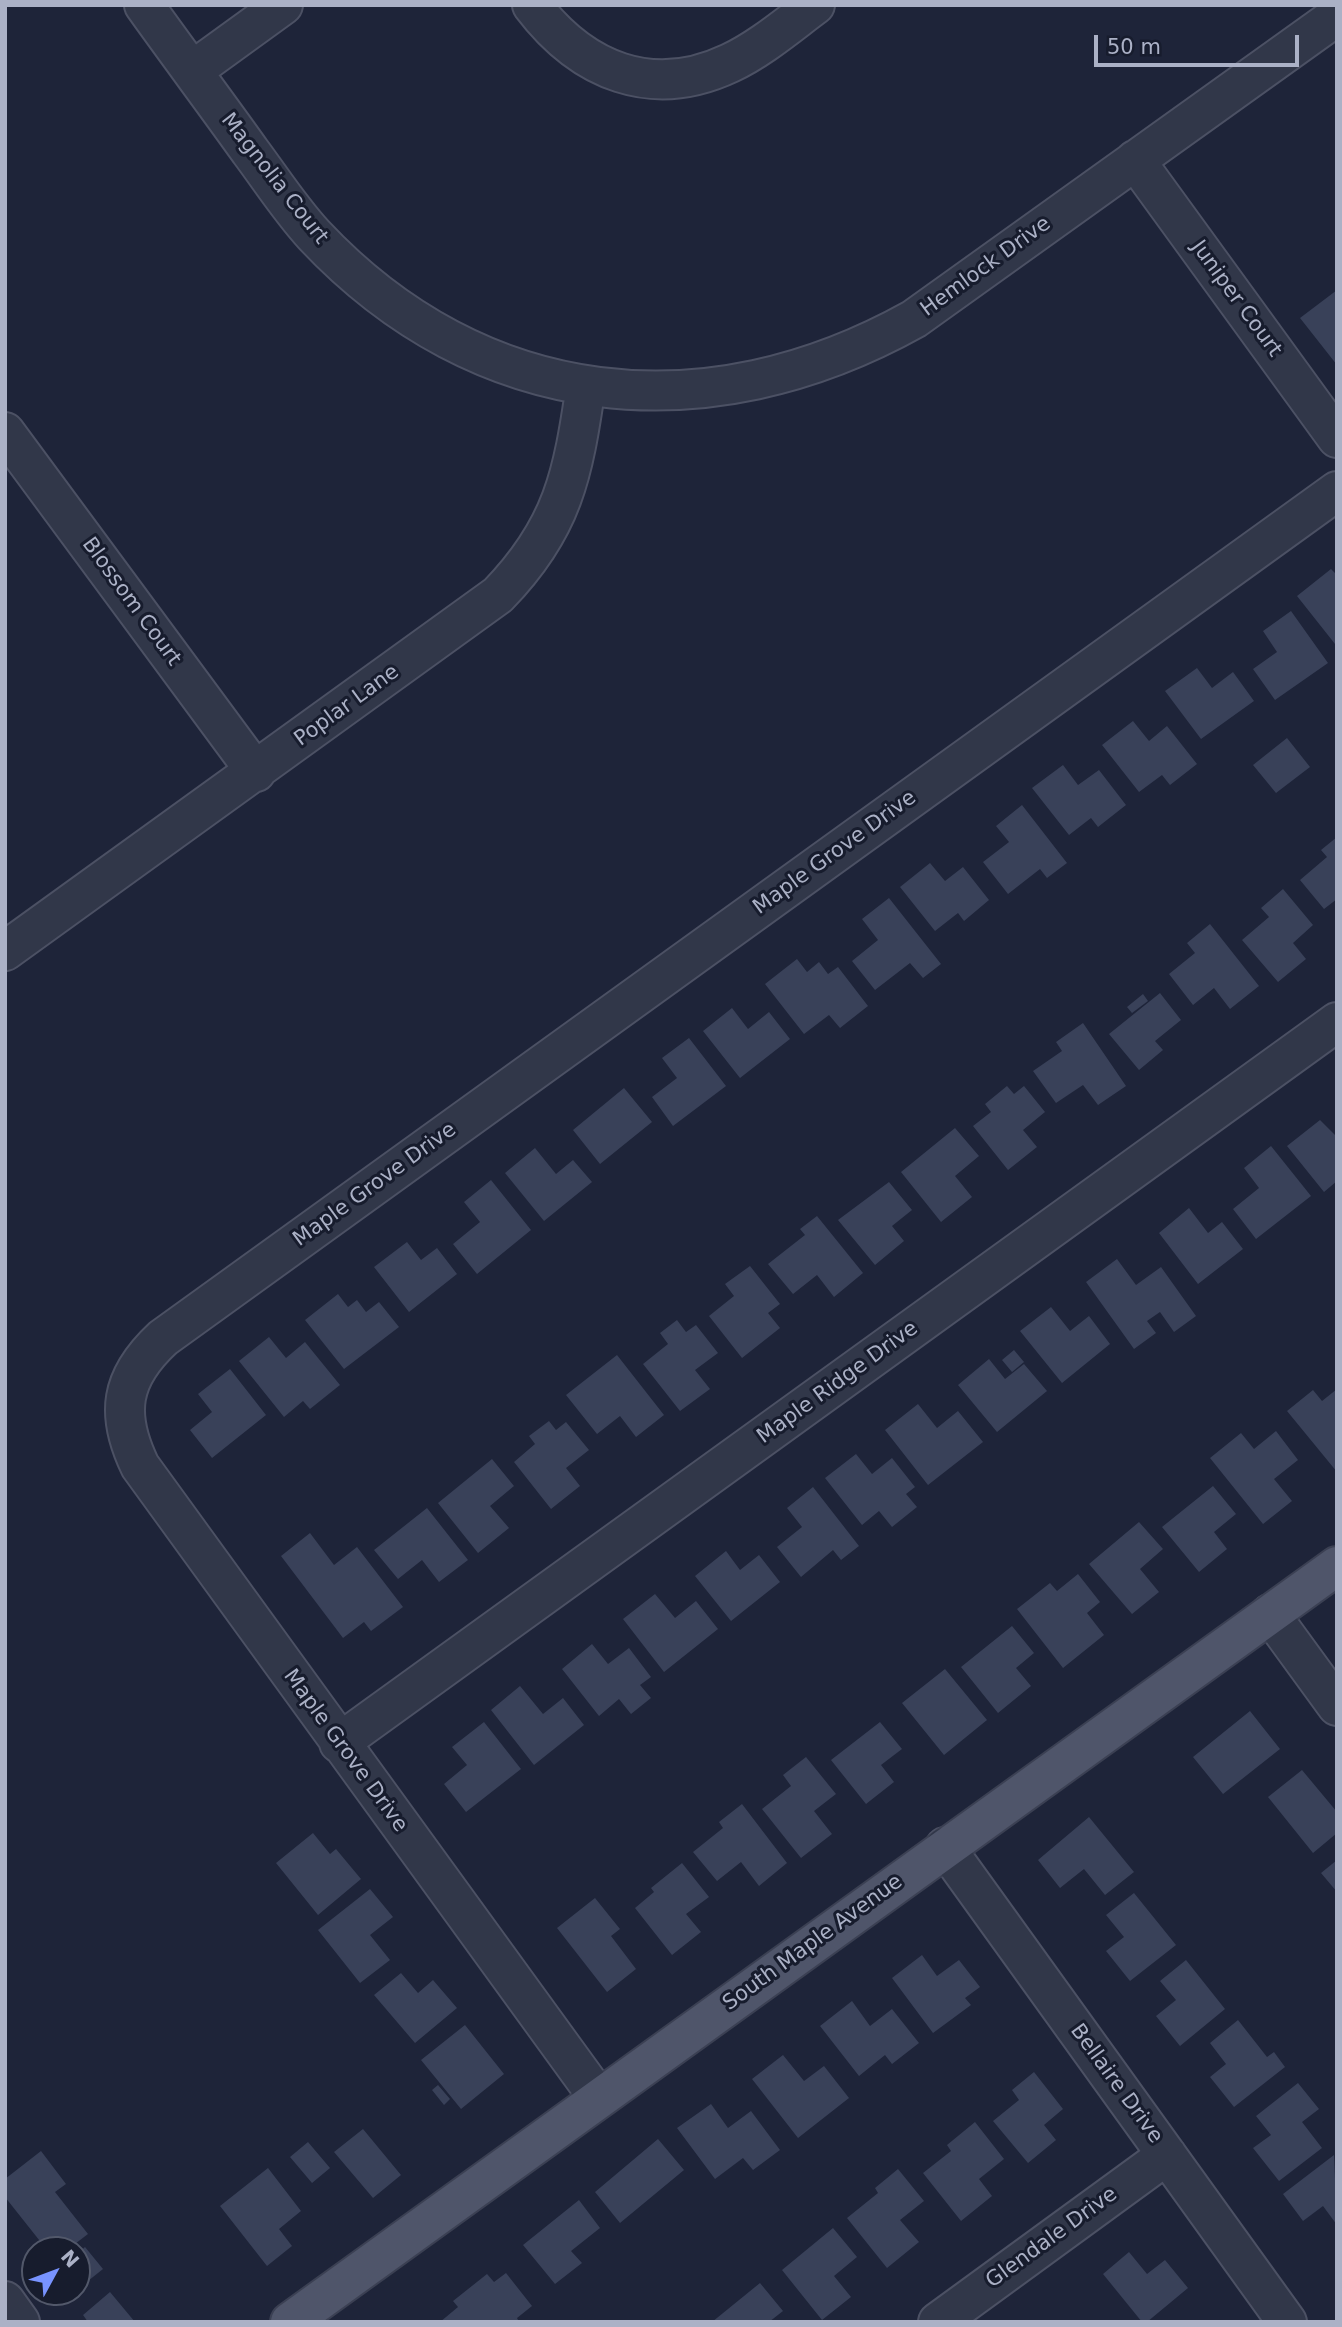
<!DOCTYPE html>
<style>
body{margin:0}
#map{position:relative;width:1342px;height:2327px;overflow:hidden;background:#1e2439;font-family:"DejaVu Sans",sans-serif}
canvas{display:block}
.frame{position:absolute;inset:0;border:7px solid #abb1c6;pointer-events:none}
.north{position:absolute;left:21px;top:2236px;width:70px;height:70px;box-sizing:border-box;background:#171c2d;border:2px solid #52586a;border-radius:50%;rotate:49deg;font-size:19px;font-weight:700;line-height:28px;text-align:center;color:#abb1c6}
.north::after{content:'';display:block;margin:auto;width:24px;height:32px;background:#7893ff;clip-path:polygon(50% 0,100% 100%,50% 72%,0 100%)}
.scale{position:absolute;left:1094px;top:35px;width:205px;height:32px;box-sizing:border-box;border:4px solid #abb1c6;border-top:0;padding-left:9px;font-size:21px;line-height:24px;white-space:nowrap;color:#abb1c6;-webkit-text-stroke:5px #171c2d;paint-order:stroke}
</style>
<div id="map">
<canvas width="1342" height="2327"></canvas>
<div class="frame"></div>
<div class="north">N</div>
<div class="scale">50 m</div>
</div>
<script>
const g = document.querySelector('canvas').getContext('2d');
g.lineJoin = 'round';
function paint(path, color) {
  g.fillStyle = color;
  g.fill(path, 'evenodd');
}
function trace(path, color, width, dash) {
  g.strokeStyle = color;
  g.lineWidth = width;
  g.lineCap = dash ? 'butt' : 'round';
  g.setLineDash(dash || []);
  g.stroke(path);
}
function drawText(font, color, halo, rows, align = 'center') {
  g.font = font + ' "DejaVu Sans",sans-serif';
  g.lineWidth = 6;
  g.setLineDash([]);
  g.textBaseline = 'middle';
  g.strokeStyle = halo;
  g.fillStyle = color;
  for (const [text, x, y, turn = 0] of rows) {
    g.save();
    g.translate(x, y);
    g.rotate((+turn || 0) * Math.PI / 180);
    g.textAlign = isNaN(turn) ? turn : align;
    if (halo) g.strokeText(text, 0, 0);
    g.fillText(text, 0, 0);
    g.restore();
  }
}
paint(new Path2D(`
 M1337,290v75l-37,-47z
 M1331,569l6,6 -2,69 -38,-48z
 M1291,611l37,52 -53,37 -22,-31 24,-17 -14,-21z
 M1197,668l15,20 21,-16 21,29 -53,38 -36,-48z
 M1133,721l16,20 18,-15 30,38 -27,21 -8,-10 -23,17 -37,-47z
 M1287,738l23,29 -34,26 -23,-28z
 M1063,765l15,20 21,-15 27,35 -28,22 -7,-9 -22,17 -37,-47z
 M1022,805l45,58 -20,15 -7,-9 -32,25 -25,-32 26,-20 -13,-16z
 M1337,837v62l-13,10 -24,-29 27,-23 -6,-7z
 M930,863l15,18 18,-14 26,33 -25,21 -6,-8 -23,18 -35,-44z
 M1283,889l30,36 -20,18 13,16 -28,23 -36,-42 27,-23 -8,-9z
 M889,898l52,66 -18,14 -13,-15 -35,27 -23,-29 26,-21 -16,-21z
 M1210,924l49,62 -29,23 -16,-21 -21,17 -24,-31 26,-21 -8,-10z
 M797,959l10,13 12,-10 9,12 10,-7 30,39 -28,22 -11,-13 -25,19 -39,-50z
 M1160,993l21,27 -26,21 8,9 -24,20 -30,-36z
 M1143,994l5,7 -16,12 -5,-6z
 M732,1008l16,21 21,-17 21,27 -50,39 -37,-47z
 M1083,1023l43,63 -28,19 -15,-20 -27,18 -23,-32 29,-20 -6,-9z
 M689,1038l37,48 -53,40 -21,-29 25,-19 -15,-20z
 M1007,1086l7,8 10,-8 21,26 -22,18 14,17 -29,23 -35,-44 18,-14 -6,-8z
 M624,1088l28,34 -52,42 -27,-34z
 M1320,1120l17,17v44l-13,11 -37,-46z
 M955,1128l24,28 -24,20 17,21 -31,25 -40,-50z
 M1271,1146l40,50 -55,43 -23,-30 26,-21 -15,-20z
 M535,1148l21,26 17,-14 19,22 -48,39 -39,-48z
 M491,1180l40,50 -54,44 -24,-30 27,-22 -16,-20z
 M889,1182l23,28 -20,16 12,15 -29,24 -37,-45z
 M1189,1208l19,25 14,-11 21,27 -45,35 -39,-51z
 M817,1216l46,57 -29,24 -17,-22 -24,19 -25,-30 37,-29 -5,-6z
 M407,1242l14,18 16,-12 20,26 -48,38 -35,-45z
 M1117,1259l19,26 25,-18 35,49 -22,16 -14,-20 -13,9 9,12 -22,16 -48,-67z
 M750,1266l30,38 -12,9 12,15 -38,30 -33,-42 25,-20 -9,-12z
 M338,1294l10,13 9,-7 9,12 13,-10 20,25 -55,42 -39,-49z
 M1051,1307l19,24 19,-15 21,28 -48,39 -42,-52z
 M677,1320l9,12 10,-7 22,28 -23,17 15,19 -30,22 -37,-47 25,-20 -8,-11z
 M269,1337l17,21 19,-16 35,43 -30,24 -7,-8 -19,16 -45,-56z
 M1014,1350l10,12 -12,10 -10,-12z
 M617,1355l47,60 -28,22 -16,-21 -23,18 -31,-39z
 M989,1359l16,20 19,-15 23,27 -50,41 -39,-47z
 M230,1369l36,46 -54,43 -22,-28 22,-18 -14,-18z
 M1337,1389v83l-50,-61 26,-21 9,11z
 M918,1404l19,24 21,-17 25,31 -55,43 -43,-55z
 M549,1421l7,9 10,-8 23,28 -23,18 14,18 -29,23 -37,-47 21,-18 -6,-8z
 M1276,1431l22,29 -24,19 18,22 -29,23 -53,-66 31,-25 13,16z
 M856,1454l16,20 20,-16 23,29 -9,7 11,13 -25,20 -13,-16 -17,14 -37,-47z
 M492,1459l22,27 -24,20 19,22 -31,25 -40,-50z
 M1213,1486l23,28 -22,18 13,17 -28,23 -37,-45z
 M813,1487l46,59 -18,14 -8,-10 -32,27 -24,-30 25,-20 -15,-19z
 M427,1508l41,52 -29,22 -17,-22 -24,19 -24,-29z
 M1139,1522l24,27 -23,20 19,23 -27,22 -43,-50z
 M310,1533l24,32 23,-18 46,60 -32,24 -7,-9 -21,16 -62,-82z
 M726,1551l14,19 19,-15 21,27 -49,39 -36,-45z
 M1078,1574l22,28 -13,11 17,22 -41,33 -46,-59 33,-26 7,8z
 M655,1594l20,24 21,-17 22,28 -54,43 -41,-53z
 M1012,1626l22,27 -18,15 15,18 -33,27 -37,-46z
 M592,1644l16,20 21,-16 22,29 -11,8 11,13 -20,16 -12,-15 -20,17 -37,-47z
 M945,1669l42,51 -43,35 -42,-52z
 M520,1686l23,28 20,-16 21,27 -50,40 -43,-55z
 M1250,1711l30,38 -57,45 -30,-37z
 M484,1722l37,47 -55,43 -22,-28 23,-19 -15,-18z
 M880,1722l22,27 -21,16 13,17 -28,22 -35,-44z
 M806,1757l30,37 -22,17 18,23 -31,24 -39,-49 29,-23 -8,-11z
 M1302,1770l35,42v21l-24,20 -45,-56z
 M742,1804l45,59 -28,23 -18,-24 -24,19 -24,-29 30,-24 -4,-6z
 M1089,1817l45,55 -29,23 -21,-26 -24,19 -22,-28z
 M313,1833l17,21 6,-5 25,30 -43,36 -42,-52z
 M1337,1860v32l-16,-19z
 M682,1863l27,34 -23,17 15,18 -29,23 -37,-47 19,-16 -3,-4z
 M370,1889l23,28 -23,18 20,25 -30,23 -42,-53z
 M1134,1893l42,52 -46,36 -24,-30 18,-14 -18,-22z
 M595,1898l25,31 -9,7 25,33 -29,23 -50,-64z
 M922,1955l15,21 22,-16 21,27 -15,11 6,7 -38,28 -41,-55z
 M1186,1960l39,49 -45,37 -24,-30 20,-16 -16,-19z
 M401,1973l17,20 15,-13 24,28 -42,35 -41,-48z
 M852,2001l18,25 22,-17 27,34 -27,21 -7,-9 -26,21 -39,-50z
 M1238,2020l29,37 7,-5 11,15 -51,40 -24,-30 16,-13 -16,-21z
 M465,2025l39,49 -43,35 -40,-49z
 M783,2055l21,26 20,-15 25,32 -51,40 -46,-59z
 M1034,2072l29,37 -19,16 12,15 -28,23 -35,-42 26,-21 -7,-10z
 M1298,2083l21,26 -17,13 20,26 -43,33 -26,-33 18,-13 -15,-19z
 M438,2085l12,14 -6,6 -12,-15z
 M711,2104l17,24 23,-17 29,39 -27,20 -10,-12 -28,21 -38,-51z
 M975,2122l29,37 -25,20 13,17 -31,25 -38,-48 28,-22 -4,-6z
 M363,2129l38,46 -28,23 -39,-46z
 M658,2139l26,31 -64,53 -25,-31z
 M308,2142l22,26 -18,15 -22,-26z
 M41,2151l25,33 -11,8 33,42 -21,16h-20l-42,-53v-18z
 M1334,2155l3,70 -14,-19 -20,15 -20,-27z
 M268,2168l33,43 -22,18 13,17 -25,20 -47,-60z
 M898,2169l26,32 -24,19 19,22 -32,26 -40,-50 31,-25 -3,-5z
 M579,2200l21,28 -29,23 11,12 -27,21 -32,-39z
 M833,2228l24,29 -23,19 17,21 -29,23 -40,-50z
 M85,2247l18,22 -25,20 -1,-35z
 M1129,2252l18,22 18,-14 23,28 -41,34h-5l-39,-48z
 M506,2273l26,33 -15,12 2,4h-79l18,-15 -5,-6 34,-27 7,8z
 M760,2283l23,28 -14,11h-57z
 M110,2292l25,30h-47l-5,-7z`), '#394159');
const minor = new Path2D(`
 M144,5c35,49 71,97 106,146 21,28 40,58 64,84 166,177 392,200 600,84l423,-303
 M532,5c50,66 120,95 198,58 30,-14 58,-38 85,-58
 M192,71l91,-66
 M1135,160l202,278
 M5,432l251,340
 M5,951l493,-356c65,-67 75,-120 88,-210
 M1270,1614l67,92
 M339,1743l998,-721
 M945,1847l342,475
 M598,2097l-458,-631c-25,-52 -20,-88 23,-128l1174,-847
 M5,2301l15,21
 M938,2322l229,-167`);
const major = new Path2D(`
 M290,2322l1047,-756`);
trace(minor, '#4c5164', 42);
trace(major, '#3b4053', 42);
trace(minor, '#313749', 38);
trace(major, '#4f556a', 38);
drawText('21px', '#abb1c6', '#171c2d', [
 ["Magnolia Court",274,179,52],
 ["Hemlock Drive",986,267,-36],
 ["Juniper Court",1236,299,54],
 ["Blossom Court",131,602,54],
 ["Poplar Lane",347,706,-36],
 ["Maple Grove Drive",835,853,-36],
 ["Maple Grove Drive",375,1185,-36],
 ["Maple Ridge Drive",838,1383,-36],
 ["Maple Grove Drive",345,1751,54],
 ["South Maple Avenue",813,1943,-36],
 ["Bellaire Drive",1116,2084,54],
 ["Glendale Drive",1052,2238,-36]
]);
</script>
